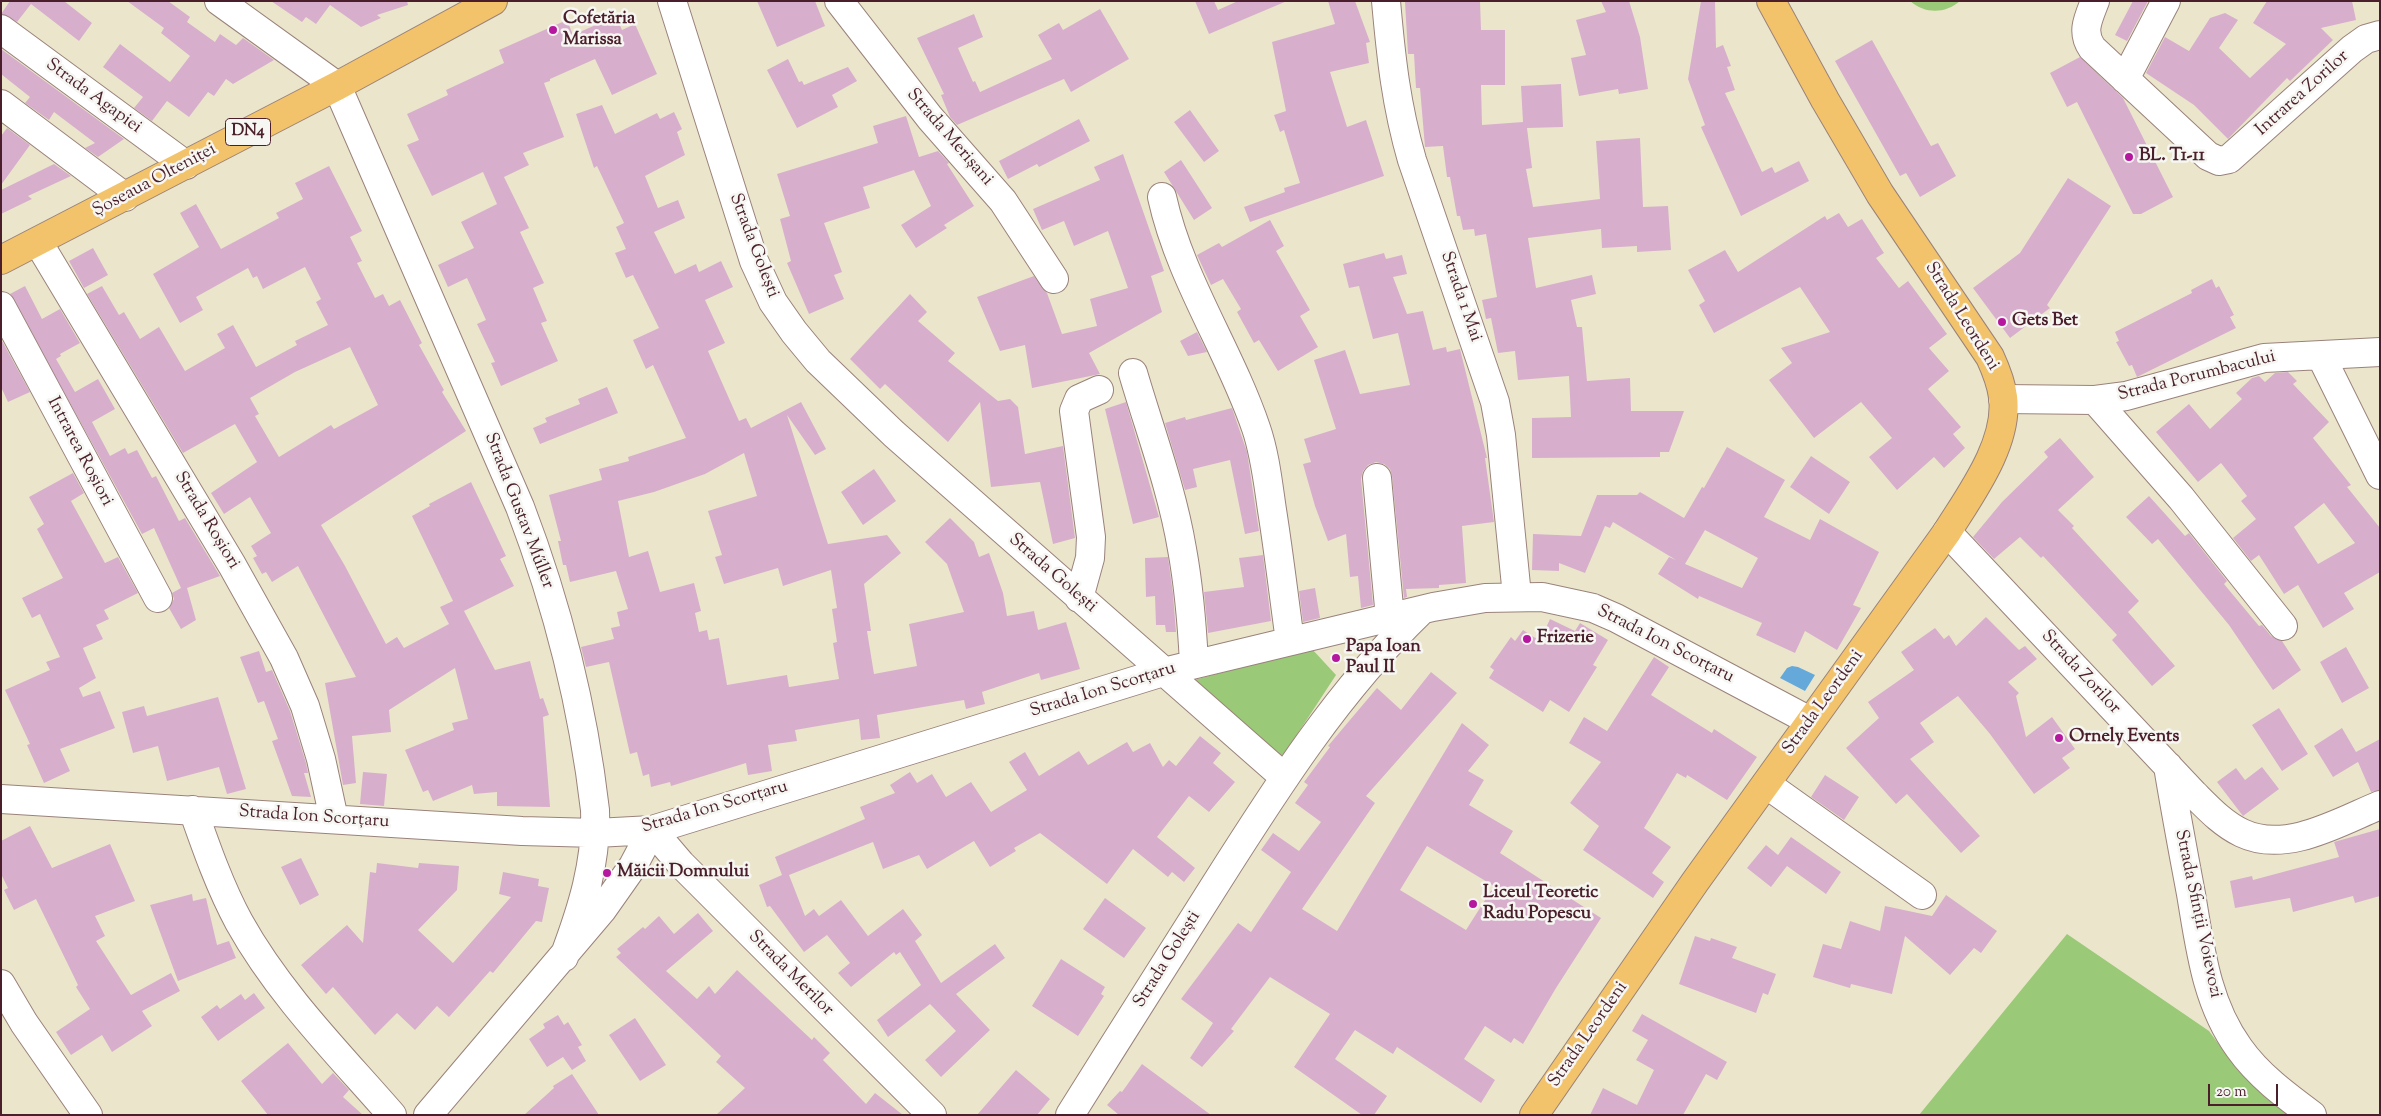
<!DOCTYPE html>
<meta charset="utf-8">
<style>
body{margin:0}
#map{position:relative;width:2381px;height:1116px;overflow:hidden;background:#ebe6cb;font-family:"Sorts Mill Goudy",serif}
canvas{display:block}
.frame{position:absolute;inset:0;border:2px solid #4a1f2b;pointer-events:none}
.scale{position:absolute;left:2208px;top:1084px;width:70px;height:22px;box-sizing:border-box;border:2px solid #4a1f2b;border-top:0;padding-left:6px;font-size:15px;line-height:18px;white-space:nowrap;color:#4a1f2b;-webkit-text-stroke:4px #f6f6f2;paint-order:stroke}
</style>
<div id="map">
<canvas width="2381" height="1116"></canvas>
<div class="frame"></div>
<div class="scale">20 m</div>
</div>
<script>
const g = document.querySelector('canvas').getContext('2d');
g.lineJoin = 'round';
function paint(path, color) {
  g.fillStyle = color;
  g.fill(path, 'evenodd');
}
function trace(path, color, width, dash) {
  g.strokeStyle = color;
  g.lineWidth = width;
  g.lineCap = dash ? 'butt' : 'round';
  g.setLineDash(dash || []);
  g.stroke(path);
}
function drawText(font, color, halo, rows, align = 'center') {
  g.font = font + ' "Sorts Mill Goudy",serif';
  g.lineWidth = 5;
  g.setLineDash([]);
  g.textBaseline = 'middle';
  g.strokeStyle = halo;
  g.fillStyle = color;
  for (const [text, x, y, turn = 0] of rows) {
    g.save();
    g.translate(x, y);
    g.rotate((+turn || 0) * Math.PI / 180);
    g.textAlign = isNaN(turn) ? turn : align;
    if (halo) g.strokeText(text, 0, 0);
    g.fillText(text, 0, 0);
    g.restore();
  }
}
paint(new Path2D(`
 M1910,1h50c-15,13 -35,13 -50,0z
 M1312,649l24,26 -55,84 -87,-79z
 M2067,934l142,97 28,38 54,46h-372z`), '#9ac978');
paint(new Path2D(`
 M1792,666l6,1 17,8 -10,16 -25,-13 7,-10z`), '#65a9da');
paint(new Path2D(`
 M10,1h54l28,22 -13,18 -48,-37 -14,18 -16,-8z
 M127,1h41l22,16 -3,5 28,20 5,-8 16,11 7,-7 31,22 -41,24 -7,-5 -12,17 -6,-4 -19,25 -22,-16 -15,20 -18,-13 9,-11 -40,-30 17,-23 50,38 20,-26 -29,-23 3,-5z
 M271,1h136l1,4 -31,10 4,3 -20,9 -31,-22 -14,19 -10,-7 -4,5z
 M757,1h58l10,25 -48,21z
 M1195,1h19l4,9 20,-9h49l-78,33z
 M1328,1h27l15,41 -4,1 3,20 -39,9 17,55 19,-7 18,56 -134,46 -6,-15 41,-15 -1,-4 16,-5 -16,-53 -4,2 -6,-17 12,-4 -14,-69 63,-18z
 M1480,1l1,29h24v55h-24l1,40 41,-3 -2,-36 40,-2 2,43 -36,1 5,40 -6,1 7,38 67,-8 -4,-58 44,-3 3,69 25,-1 3,44 -34,2v-6l-35,2 -1,-19 -73,9 8,50 56,-13 4,19 -25,6 6,27h5l5,54 43,-3 1,33h53l-15,41h-9v5l-128,1v-40l39,-1 -2,-41 -51,4 -3,-29 -17,2 -7,-35 -5,1 -4,-19 15,-3 -11,-63 -11,2 -1,-7 -11,1 -3,-14h-3l-7,-39h-3l-4,-31 -18,1 -5,-59h-4l-2,-34h-6l-3,-52z
 M1601,1h28l11,36 8,52 -29,5 -1,-5 -39,7 -8,-38 15,-3 -10,-35 30,-8z
 M1701,1h14l1,47 7,-3 8,21 -4,1 8,23 -10,3 37,79 10,-5 3,6 24,-12 10,20 -68,35 -40,-89 4,-2 -17,-46z
 M2133,1h15l-21,40 -12,-6z
 M2267,1h85l4,19 -35,8 12,12 -43,41 -3,-3 -59,61 -34,-34 -48,-32 19,-36 24,14 21,-33 15,-5 13,7 -19,28 31,30 36,-34 -33,-21z
 M1100,9l29,50 -58,33 -7,-13 -107,46 -7,-8 -9,-22 3,-1 -27,-56 57,-24 9,23 -25,11 15,34 2,-1 5,11 72,-33 -14,-24 21,-12 4,7z
 M616,16l6,14 13,-6 22,50 -45,21 -17,-36 -45,20v2l-6,2 20,54 -41,16 6,12 -25,12 25,51 -9,4 24,51 -11,5 14,33 -6,2 17,38 -57,25 -10,-23 4,-1 -18,-38 9,-4 -19,-42 -19,9 -10,-22 36,-17 -13,-26 36,-18 -14,-32 -51,24 -25,-51 12,-5 -12,-26 41,-19 -2,-5 58,-27 -5,-13 68,-30 6,15z
 M1872,40l59,106 7,-3 18,33 -36,21 -14,-24 -6,3 -65,-115z
 M1,49l123,90 -26,18 -13,-9 10,-5 -41,-31 -5,8 -24,-17 5,-6 -29,-23z
 M2080,57l43,41 50,99 -32,17h-8l-56,-112 -10,5 -17,-34z
 M788,59l11,23 3,-1 2,4 44,-18 9,14 -25,14 6,12 -41,21 -30,-58z
 M602,105l13,29 42,-21 3,6 14,-7 8,17 -5,3 8,23 -40,21 13,32 20,-8 7,18 -31,14 21,42 21,-10 3,8 22,-11 12,26 -28,13 20,43 -17,8 31,70 7,-3 5,10 50,-26 25,47 -11,6 -28,-40 41,129 59,-9 14,18 -37,31 7,47h-4l7,43 43,-8 -8,-42 55,-12 -17,-48 -22,-22 25,-24 24,24 5,15 10,-4 14,40 4,23 27,-5 4,19 28,-8 14,47 -39,11 -2,-7 -57,19 3,12 -19,5 -2,-9 -87,15 3,23 -19,2 -2,-21 -64,11 2,11 -29,4 4,26 -24,4 -2,-12 -75,23 -1,-4 -19,5 -2,-13 -6,2 -6,-24 -7,2 -21,-92 -23,5 -5,-20 33,-8 -3,-11 9,-2 -3,-14 11,-3 -12,-38 -46,11 -4,-17h-3l-5,-24h3l-12,-46 53,-15 -3,-11 30,-8 -1,-4 58,-19 -33,-73 -7,4 -13,-29 26,-12 -26,-53 -7,3 -11,-25 11,-4 -10,-22 8,-4 -27,-57 -3,2 -18,-54zM744,453l13,43 -49,15 14,44 -7,2 9,27 54,-16 5,18 48,-16 6,38 -5,1 5,33 -4,1 6,36 -50,8 -2,-12 -60,10 -8,-47 -10,2 -2,-10 -8,2 -4,-19 6,-2 -7,-28 -34,9 -12,-41 -19,6 -11,-56 36,-9 51,-18z
 M1190,110l29,41 -15,11 -30,-40z
 M906,116l13,41 19,-6 11,12 -2,1 27,42 -30,19 3,3 -31,20 -15,-23 30,-19 -17,-36 -51,17 7,21 -46,15 18,49 -8,3 10,24 -35,15 -22,-51 4,-2 -11,-42 10,-3 -13,-42 101,-31 -5,-17z
 M1079,119l11,22 -51,26 -2,-3 -29,15 -9,-18z
 M7,128l23,17 -29,40v-49z
 M1123,154l41,117 -13,5 11,36 -73,41 11,21 -68,14 -7,-43 -25,6 -23,-54 57,-21 13,17 15,41 35,-8 -7,-27 38,-11 -20,-57 -34,15 -10,-25 -22,9 -9,-21 67,-29 -6,-13z
 M1181,160l31,48 -18,12 -30,-48z
 M54,164l17,12 -43,20 4,3 -31,15v-24z
 M329,166l33,65 -12,6 12,24 -5,2 18,35 8,-4 6,12 11,-6 22,43 -3,2 25,45 -2,2 24,39 -145,94 24,41 41,78 11,-7 7,11 45,-24 -9,-17 13,-6 -41,-85 18,-10 -1,-2 42,-22 35,74 -6,3 14,27 -50,25 31,59 35,-9 10,38 3,-1 6,17 -6,2 7,90 -53,-1v-14l-23,2 -2,-9 -39,16 -5,-11 -5,2 -18,-42 49,-20 -2,-7 16,-4 -13,-51 -66,42 2,22 -39,4 4,47 -13,2 -18,-102 31,-6 -58,-111 -26,16 -6,-10 -4,2 -9,-16 4,-2 -6,-10 20,-13 -21,-36 -26,17 -13,-21 46,-31 -22,-38 -52,29 -96,-159 15,-8 17,29 5,-3 16,27 19,-12 26,44 40,-23 -8,-14 16,-9 23,42 41,-22 -2,-4 33,-16 -12,-23 5,-3 -16,-32 -42,22 -6,-13 -4,2 -5,-10 -52,29 7,13 -23,13 -27,-49 46,-27 -19,-34 16,-9 25,45 58,-31 -3,-5 27,-14 -8,-16zM350,347l28,58 -44,24 -3,-4 -52,32 -24,-41 4,-2 -9,-16 45,-26z
 M2068,178l43,28 -64,99 3,3 -40,30 -37,-50 47,-35z
 M1839,213l9,14 14,-8 22,34 -8,5 23,30 9,-7 39,53 -18,14 20,23 -21,18 33,38 -8,7 12,14 -21,20 -10,-11 -37,33 -28,-33 23,-19 -31,-36 -47,36 -45,-58 23,-17 -11,-15 49,-16 -30,-45 -86,46 -15,-28 6,-4 -17,-31 37,-20 13,22 87,-56 2,4z
 M1270,220l14,26 -8,5 34,59 -10,6 18,31 -40,24 -19,-31 -5,3 -17,-31 4,-3 -18,-30 -12,6 -14,-30 22,-12 3,4z
 M93,248l15,27 -24,13 -15,-27z
 M1384,253l2,6 16,-4 5,19 -14,3 14,37 16,-3 10,39 13,-3 1,5 13,-3 27,109h-2l9,64 -32,4 4,57 -27,2v3l-33,1 1,8 -3,1 -12,-122 -2,-7 -6,-5 -8,-2 -8,3 -5,6 -2,8 12,126 -12,3 -3,-32 -8,1 -4,-43 -18,7 -13,-35 -12,-42 8,-2 -7,-23 32,-10 -22,-69 31,-10 15,44 50,-9 -12,-52 -25,6 -14,-53 -10,2 -6,-24z
 M2212,279l4,9 3,-2 15,29 -4,2 6,11 -99,49 -5,-12 -3,1 -13,-24 3,-1 -4,-9 77,-39 -1,-3z
 M25,286l17,33 18,-10 20,34 -20,11 1,2 -5,3 19,33 23,-13 17,30 -23,13 18,34 15,-8 3,6 9,-4 15,28 4,-2 23,45 6,-3 35,58 -33,12 9,32 -15,9 -12,-21 5,-9 -2,-6 9,-5 -27,-60 -12,6 -132,-240z
 M910,294l17,18 -9,9 37,32 -7,8 50,40 12,-2 8,8 7,47 38,-8 12,92 -22,6 -13,-62 -49,5 -11,-85 -32,40 -63,-58 -5,5 -30,-30z
 M1197,332l10,20 -19,4 -8,-15z
 M1,339l29,53 -22,10 -7,-15z
 M2288,372l9,9 -4,3 36,38 -16,16 38,47 -4,2 33,41v44l-36,21 10,16 -31,19 -25,-43 -14,9 -25,-39 -8,6 -18,-23 23,-19 -15,-18 6,-5 -26,-33 -23,19 -42,-50 33,-28 21,25 32,-30 -6,-6 16,-15 7,-2 6,6 10,-9zM2324,503l31,40 -37,21 -24,-37z
 M607,387l11,26 -78,31 -7,-16 14,-6 -2,-4 35,-14 -2,-5z
 M1126,402l33,115 -26,7 -28,-115z
 M1232,408l15,44 12,79 -14,3 -15,-74 -37,9 4,18 -12,3 -20,-67 20,-6 1,3z
 M2060,438l34,39 -36,33 16,16 -2,2 67,73 -11,11 47,54 -23,20 -40,-46 5,-5 -74,-79 -2,2 -21,-21 -26,22 -21,-22 29,-35 46,-45 -4,-5z
 M1727,447l58,33 -21,37 46,23 10,-21 59,33 -26,53 8,3 -24,42 -32,-19 -10,22 -39,-18 6,-12 -63,-27 -1,3 -40,-25 11,-17 7,3 -63,-38 -3,6 -5,-2 -20,47 -26,-10v8l-27,-1 1,-36 48,2 16,-41h40l3,-3 44,26 18,-31 2,1zM1705,530l53,28 -16,30 -57,-24z
 M1811,456l39,26 -21,32 -39,-27z
 M874,469l22,32 -33,24 -22,-33z
 M73,473l11,20 -13,8 34,62 13,-6 20,36 -34,17 5,9 -13,6 7,14 -20,9 13,30 -17,10 4,9 17,-6 15,37 -55,21 10,22 -26,12 -17,-38 3,-1 -25,-54 45,-20 -4,-8 14,-5 -20,-43 -8,4 -10,-20 41,-20 -26,-49 7,-5 -15,-27z
 M2149,496l36,40 4,-3 38,48 -3,3 35,42 3,-1 9,11 11,5 19,29 -28,20 -44,-65 -71,-86 -6,5 -26,-27z
 M1263,555l8,66 -63,12 -4,-41 40,-5 -5,-29z
 M1168,557l5,37 3,38h-10l-1,-7h-9l-1,-29 -9,1 -1,-39z
 M1315,588l5,30 -17,4 -4,-31z
 M1986,617l33,33 6,-4 12,13 -29,23 11,11 -3,3 10,41 26,-20 23,32 -13,9 8,10 -36,26 -44,-60 -32,-38 -38,27 14,19 -24,17 70,77 -19,17 -54,-59 -11,10 -50,-56 33,-30 -11,-16 46,-32 -13,-18 34,-24 9,11 5,-4 7,11z
 M1550,619l25,12 5,-8 28,17 -15,25 4,2 -28,45 -19,-12 -7,12 -54,-34 5,-8 -4,-3 21,-30 4,4 8,-11 17,11z
 M2346,647l23,41 -27,15 -22,-41z
 M259,651l7,21 6,-2 18,41 16,52 2,10h-4l7,24 -19,-1 -20,-55 6,-2 -14,-38 -6,2 -18,-46z
 M1654,657l15,10 -18,28 61,38 2,-4 43,28 -30,43 -40,-25 -1,3 -9,-5 -33,55 27,19 -19,26 12,9 -11,16 -70,-48 16,-24 -29,-23 31,-41 -32,-19 15,-26 23,14z
 M1431,672l26,21 -91,103 9,7 -73,106 35,22 125,-208 27,22 -21,26 16,9 -15,25 44,26 -13,22 101,65 -45,70 -33,56 -9,-6 -3,5 -26,-17 -21,33 31,21 -14,23 -84,-56 -4,7 -38,-24 -20,29 52,37 -13,19h-12l-68,-48 36,-53 -60,-37 -39,52 3,2 -32,36 -12,-9 23,-35 -32,-24 57,-76 13,9 40,-60 -30,-22 12,-17 26,18 22,-29 -26,-19 13,-18 -4,-3 26,-35 -2,-1 49,-58 24,22zM1427,846l67,40 -28,44 -66,-40z
 M218,697l28,92 -19,5 -8,-27 -52,14 -9,-35 -25,7 -11,-41 22,-6 3,10z
 M2279,708l29,46 -26,17 -30,-46z
 M2342,728l14,24 24,-13v51l-9,2 -13,-30 -25,15 -19,-31z
 M1200,736l21,17 -8,10 22,19 -26,30 -20,-16 -32,41 38,31 -11,14 -12,-10 -4,5 -35,-28 -26,35 -67,-51 -26,15 2,3 -26,16 -16,-26 -47,28 -8,-14 -36,14 -10,-27 -84,33 16,41 9,-7 5,7 22,-16 27,36 35,-27 19,26 -7,6 26,42 54,-39 10,14 -49,36 34,36 -49,47 -16,-17 31,-29 -26,-27 -42,33 -11,-17 44,-35 -21,-33 -4,3 -2,-3 -43,35 -13,-14 12,-10 -23,-28 -23,17 -34,-46 -3,1 -8,-22 23,-10 -7,-18 90,-38 -5,-12 35,-14 -5,-8 20,-13 7,11 15,-9 14,23 25,-15 20,30 36,-22 -18,-28 16,-10 14,24 40,-25 9,14 39,-23 6,10 17,-9 13,24 6,-7 7,6z
 M2262,767l17,22 -36,27 -26,-34 19,-14 9,12z
 M363,772l24,2 -3,32 -24,-2z
 M1825,775l34,22 -15,23 -33,-23z
 M30,826l22,42 58,-24 25,57 -40,15 10,20 -9,5 35,54 40,-22 9,18 -38,20 10,15 -40,26 -10,-17 -31,20 -15,-23 34,-23 -14,-22 2,-2 -42,-86 -22,11 -10,-20 4,-2 -7,-14v-33z
 M2380,829v67l-25,7 -2,-7 -60,16 -3,-14 -55,10 -5,-27 22,-5 1,4 86,-23 -5,-15z
 M1791,837l50,35 -15,22 -39,-28 -16,21 -24,-19 19,-23 12,10z
 M301,858l18,37 -19,10 -19,-38z
 M377,863l41,5 1,-5 40,3 -2,24 -39,40 35,33 58,-66 -12,-3 4,-22 36,7 -1,7 11,2 -7,34 -6,-1 -43,52 -3,-2 -41,46 -12,-11 -22,24 -18,-17 -22,22 -42,-48 -7,7 -25,-29 46,-40 16,18 7,-71 6,1z
 M192,894l1,7 13,-3 11,47 12,-4 7,17 -58,23 -28,-76z
 M1946,895l51,36 -16,22 -7,-5 -24,27 -45,-39 -13,58 -41,-10 -1,4 -37,-11 10,-33 18,5 9,-28 30,10 5,-25 47,10z
 M1105,898l41,30 -22,30 -41,-29z
 M698,913l15,18 -47,40 31,28 12,-13 6,8 22,-24 75,70 2,-3 16,16 -7,7 43,44 9,-11 28,22h-187l29,-27 -29,-26 5,-6 -105,-99 5,-4 -4,-4 26,-22 2,2 14,-13 15,18z
 M1695,936l15,5 1,-3 26,9 -5,11 44,16 -8,21 -5,-2 -7,20 -77,-29z
 M1061,959l44,28 -4,7 3,2 -26,40 -46,-30z
 M254,993l11,15 -47,33 -17,-24 16,-12 3,4 21,-15 4,6z
 M1642,1014l85,48 -10,18 -11,-6 -23,41h-93l13,-27 34,17 17,-35 -18,-10 12,-20 -16,-9z
 M558,1015l6,10 4,-3 14,23 -4,2 8,14 -14,9 -9,-13 -16,10 -18,-28 16,-11 -2,-4z
 M635,1018l31,47 -26,16 -31,-46z
 M288,1043l34,41 11,-11 16,17 -6,7 20,18h-95l-27,-34z
 M1142,1064l69,51h-92l-12,-10 13,-14 2,1z
 M1016,1070l34,29 -13,16h-60z
 M572,1074l27,41h-75l30,-27 -1,-2z`), '#d7afcd');
const minor = new Path2D(`
 M219,1l118,85 183,421c37,97 63,199 75,303 2,52 -13,99 -31,147
 M672,1l82,260 19,41 21,30 24,29 76,73 390,343
 M839,1l91,117 73,83 51,78
 M1386,1c5,56 10,104 26,159l83,242 6,33 16,161
 M2095,1c-7,18 -14,31 -3,47l116,108 11,5 10,-2 123,-110 14,-10 14,-4
 M1,29l185,136
 M2125,79l41,-78
 M1,104l124,93
 M1162,197c18,82 67,152 94,231 9,26 12,55 16,82 7,44 12,88 18,131
 M38,242l194,323 52,93 21,48 16,53 13,60
 M1,306l157,292
 M2321,356l59,119
 M1133,373c17,58 39,116 49,176 7,38 10,76 12,114
 M2003,399l92,1 31,-4 138,-38 116,-6
 M2095,400l86,98 102,128
 M1377,478l13,140
 M1947,532l247,262c15,15 29,30 48,39 44,21 97,-11 138,-28
 M1079,598l11,-40 1,-21 -17,-126 5,-12 20,-9
 M2168,766c7,43 15,85 23,128 9,53 15,109 48,154 19,27 46,47 73,67
 M1766,784l156,111
 M1,799l521,32 74,2 56,-3 511,-158 270,-65 52,-9 57,-1 51,11 23,10 194,103
 M193,810c13,37 27,77 46,112 40,72 99,131 153,193
 M1,984l23,39 64,92
 M428,1115l174,-205 31,-44 19,-36 29,34 251,251
 M1070,1115c48,-77 97,-154 145,-230 62,-98 123,-194 206,-274`);
const major = new Path2D(`
 M1,260l336,-174 156,-85
 M1534,1115l161,-233 252,-350c23,-37 62,-89 56,-135 -2,-15 -7,-27 -13,-40l-110,-163 -55,-94 -54,-99`);
trace(minor, '#9a827b', 30);
trace(major, '#9a827b', 30);
trace(minor, '#fff', 28);
trace(major, '#f2c36a', 28);
for (const [x, y, r, color] of [
 [553,30,5,"#b5179e"],
 [2129,157,5,"#b5179e"],
 [2002,322,5,"#b5179e"],
 [1527,639,5,"#b5179e"],
 [1336,658,5,"#b5179e"],
 [2059,738,5,"#b5179e"],
 [607,873,5,"#b5179e"],
 [1473,904,5,"#b5179e"]
]) {
  const dot = new Path2D();
  dot.arc(x, y, r, 0, 2 * Math.PI);
  g.fillStyle = color;
  g.fill(dot);
  trace(dot, '#f6f6f2', 2);
}
for (const [x, y, w] of [
 [248,132,45]
]) {
  const box = new Path2D();
  box.roundRect(x - w / 2, y - 13.5, w, 27, 4);
  g.fillStyle = '#f6f6f2';
  g.fill(box);
  trace(box, '#4a1f2b', 1);
}
drawText('bold 16px', '#4a1f2b', null, [
 ["DN4",248,132]
]);
drawText('bold 18px', '#4a1f2b', '#f6f6f2', [
 ["Cofetăria",563,20],
 ["Marissa",563,41],
 ["BL. T1-11",2139,157],
 ["Gets Bet",2012,322],
 ["Frizerie",1537,639],
 ["Papa Ioan",1346,648],
 ["Paul II",1346,669],
 ["Ornely Events",2069,738],
 ["Măicii Domnului",617,873],
 ["Liceul Teoretic",1483,894],
 ["Radu Popescu",1483,915]
], 'left');
drawText('18px', '#4a1f2b', '#f6f6f2', [
 ["Intrarea Zorilor",2303,94,-42],
 ["Strada Agapiei",93,97,36],
 ["Strada Merișani",949,138,49],
 ["Șoseaua Olteniței",155,181,-28],
 ["Strada Golești",753,246,69],
 ["Strada 1 Mai",1460,297,71],
 ["Strada Leordeni",1961,317,58],
 ["Strada Porumbacului",2197,377,-14],
 ["Intrarea Roșiori",79,452,62],
 ["Strada Gustav Műller",518,511,69],
 ["Strada Roșiori",206,521,59],
 ["Strada Golești",1052,574,41],
 ["Strada Ion Scorțaru",1665,645,27],
 ["Strada Zorilor",2080,673,47],
 ["Strada Ion Scorțaru",1103,691,-17],
 ["Strada Leordeni",1824,703,-54],
 ["Strada Ion Scorțaru",715,808,-16],
 ["Strada Ion Scorțaru",314,818,4],
 ["Strada Sfinții Voievozi",2197,914,78],
 ["Strada Golești",1168,960,-58],
 ["Strada Merilor",790,974,45],
 ["Strada Leordeni",1589,1035,-55]
]);
</script>
